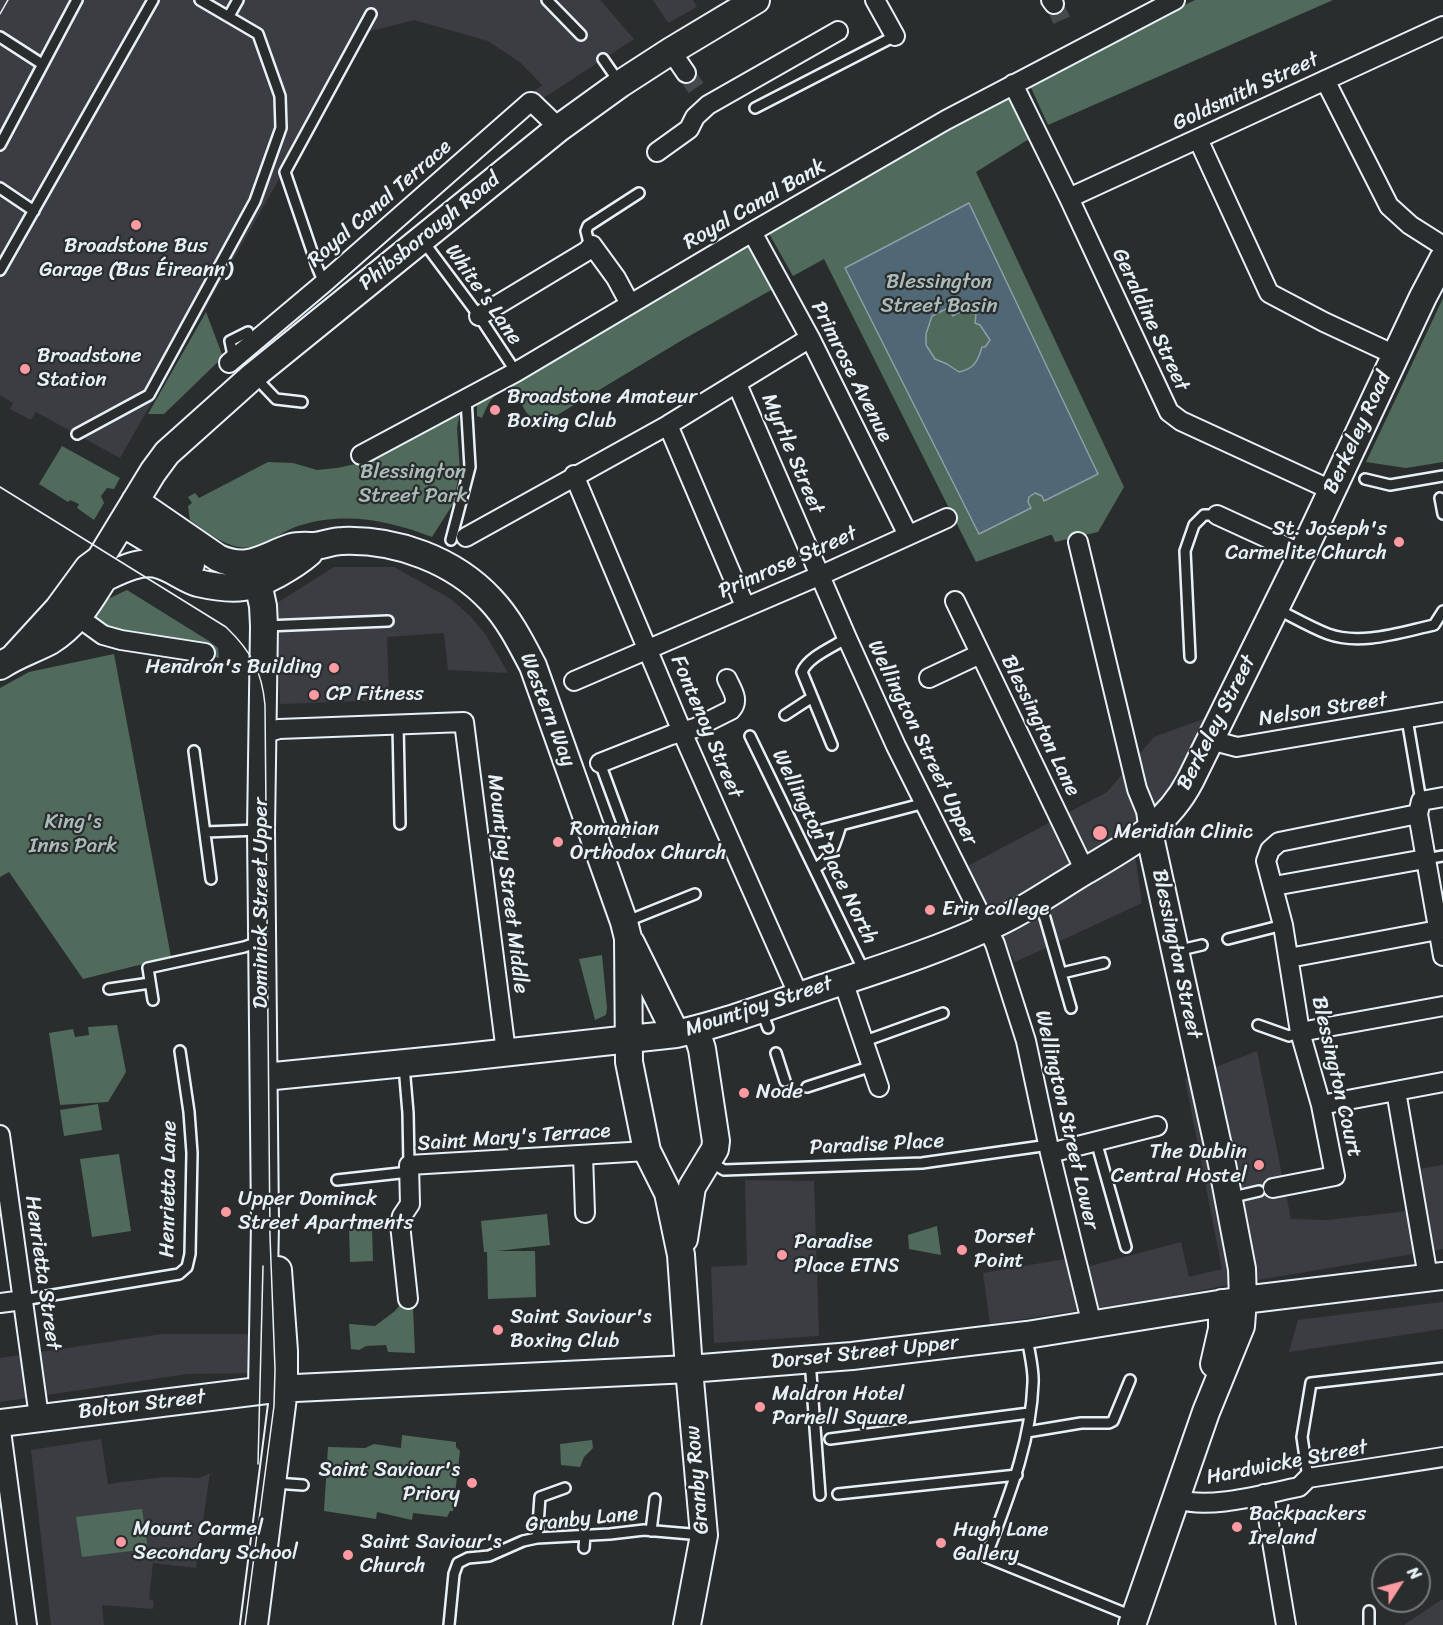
<!DOCTYPE html>
<meta charset="utf-8">
<style>
body{margin:0}
#map{position:relative;width:1443px;height:1625px;overflow:hidden;background:#2a2d2e;font-family:Sriracha,sans-serif}
canvas{display:block}
.north{position:absolute;left:1371px;top:1553px;width:60px;height:60px;box-sizing:border-box;background:#2a2d2e;border:2px solid #767b7f;border-radius:50%;rotate:54deg;font-size:16px;font-weight:700;line-height:24px;text-align:center;color:#e8f1f8}
.north::after{content:'';display:block;margin:auto;width:21px;height:27px;background:#ff9aa2;clip-path:polygon(50% 0,100% 100%,50% 72%,0 100%)}
</style>
<div id="map">
<canvas width="1443" height="1625"></canvas>
<div class="north">N</div>
</div>
<script>
const g = document.querySelector('canvas').getContext('2d');
g.lineJoin = 'round';
function paint(path, color) {
  g.fillStyle = color;
  g.fill(path, 'evenodd');
}
function trace(path, color, width, dash) {
  g.strokeStyle = color;
  g.lineWidth = width;
  g.lineCap = dash ? 'butt' : 'round';
  g.setLineDash(dash || []);
  g.stroke(path);
}
function drawText(font, color, halo, rows, align = 'center') {
  g.font = font + ' Sriracha,sans-serif';
  g.lineWidth = 4.5;
  g.setLineDash([]);
  g.textBaseline = 'middle';
  g.strokeStyle = halo;
  g.fillStyle = color;
  for (const [text, x, y, turn = 0] of rows) {
    g.save();
    g.translate(x, y);
    g.rotate((+turn || 0) * Math.PI / 180);
    g.textAlign = isNaN(turn) ? turn : align;
    if (halo) g.strokeText(text, 0, 0);
    g.fillText(text, 0, 0);
    g.restore();
  }
}
paint(new Path2D(`
 M0,0h600l34,39 -92,60 -7,-8 7,-6 -21,-22 -33,-22 -74,-21 -59,15 -69,132 -166,291 -84,-46 -5,8 -21,-11 3,-6 -13,-8z
 M653,0h40l4,7 -29,16z
 M334,567h60l57,32 19,17 16,19 22,38 -60,-3 -4,-37 -57,4 2,63 -109,4 -3,-101z
 M1206,718l-4,30 -67,107 7,48 -127,59 -49,-95 141,-75 47,-55z
 M1257,1051l34,168 36,1 100,-11 -8,-40 24,-4v84l-221,37 -47,10 -185,28 -7,-51 82,-14 25,7 91,-24 8,35 33,-8 -37,-190z
 M745,1180l69,1 5,155 -105,7 -3,-76 36,-2z
 M1443,1302v27l-154,23 9,-32z
 M162,1334h94v39l-69,1 -187,28v-44z
 M101,1439l7,45 56,-7 35,1 11,-5 -14,95 -43,-5 -4,36 5,2 -1,8 -51,-4 2,20h-53l-20,-175z
 M1441,1600h2v25h-39z`), '#3c3d43');
paint(new Path2D(`
 M1195,0h138l-285,125 -20,-44z
 M1007,95l22,44 -53,33 148,315 -26,45 -43,10 -3,-7h-2l-74,27 -152,-303 -31,17 -26,-46z
 M742,245l8,2 23,42 -89,50 -145,87 -13,-14 -13,-24c-20,3 -24,14 -31,30l-5,-2v-11l7,-10z
 M1443,298v164l-37,6 -40,-6z
 M206,312l17,45 -59,57h-16z
 M461,407l-4,21 3,42 -7,34 -21,33c-43,-17 -89,-26 -134,-11 -22,7 -36,27 -64,20 -15,-4 -31,-17 -44,-26l-2,-14 4,-3 -4,-6 7,-4 4,5 69,-36 25,1 24,7 20,-2 33,-7z
 M62,446l58,32 -6,11 -7,-1 -6,8 3,7 -10,17 -17,-12 2,-4 -9,-4 -2,2 -29,-18z
 M127,590l82,51 9,7 1,10 -116,-31 -8,-6 -1,-4 14,-18z
 M114,654l57,303 -88,22 -74,-107 -9,5v-189l29,-16z
 M602,955l5,53 -1,7 -11,5 -16,-61z
 M117,1025l9,47 -18,30 -48,3 -11,-72 24,-4 2,8 14,-2 -1,-8z
 M98,1104l4,26 -38,6 -4,-26z
 M119,1154l12,77 -39,6 -12,-78z
 M547,1214l3,31 -53,6h38l1,46 -48,2 -1,-47h-3l-3,-31z
 M937,1226l4,29 -32,-6 -1,-14z
 M372,1227l1,34 -23,1 -1,-34z
 M403,1301l10,8 2,44 -27,-1 -2,-7 -20,1 -7,4 -8,-1 -2,-25 26,2 20,-15z
 M402,1435l54,7v5l4,4 -7,60h-3l-3,6 -34,-4 -1,7 -35,-8 -1,7 -52,-8 4,-64 37,1 9,-4 27,4z
 M592,1440l1,8 -9,9 -4,10 -19,-2 -1,-21z
 M142,1509l6,40 -66,8 -6,-40z`), '#506b5b');
const water = new Path2D(`
 M969,203l129,271 -54,27 -2,-5 -7,-3 -6,4 -1,5 3,6 -52,26 -134,-266zM948,308l5,8c7,-5 15,-7 23,-1l-1,8 5,2 10,15 -5,7h-3c-4,14 -8,22 -23,25l-12,-8 -12,-5 -9,-14v-11l6,-18z`);
paint(water, '#506875');
trace(water, '#8d9fa9', 1.5);
trace(new Path2D(`
 M1054,4l9,19
 M686,73l12,18`), '#464a4c', 18, [18, 9]);
const lane = new Path2D(`
 M547,0l34,35
 M229,16l9,-16
 M0,37l42,27
 M603,59l16,23
 M755,108l140,-72
 M0,145l77,-145
 M0,188l34,23
 M423,241l56,75 37,56
 M592,245l-4,-6 -2,-8 2,-5 51,-33
 M0,270l153,-270
 M324,283l-6,-14 -33,-97 86,-158
 M234,360l-4,-19 18,-9
 M255,377l21,22 26,3
 M77,434l72,-39 106,-194 26,-73 -1,-32 -22,-62 -58,-34
 M1365,479l25,6 53,-9
 M1440,498l3,16
 M451,540l19,-73 -4,-68
 M1277,609c16,8 33,18 51,25 33,12 73,-2 106,-9l9,-14
 M266,626l122,-5
 M1190,657l-5,-106 9,-26 10,-10h13
 M785,715l26,-17
 M1407,719l14,82
 M398,724l2,100
 M750,736l114,235
 M832,745l-30,-73c6,-15 31,-25 45,-34
 M194,751l17,128
 M600,763l25,68
 M205,832l54,-2
 M814,832l111,-29
 M1425,859l18,-3
 M814,868c17,-6 22,-27 27,-43
 M1038,903l7,15 26,90
 M625,922l70,-28
 M1228,939l55,-14
 M1176,951l26,-6
 M1062,973l42,-10
 M109,989l41,-6
 M153,1000l-5,-32 96,-21 17,-6
 M762,1012l6,16
 M1258,1025l31,11 11,-4
 M865,1041l78,-28
 M776,1053l9,28
 M404,1066l4,47 1,52
 M807,1087l65,-21
 M1096,1141l30,106
 M710,1162l14,8 198,-7 127,-18
 M337,1180l72,-8
 M1229,1198l30,-7
 M23,1300l156,-26 8,-7 3,-13 2,-101 -3,-41 -9,-61
 M1027,1337c2,15 7,32 6,46 -2,61 -26,118 -47,174l146,59
 M810,1360l10,135
 M1027,1432l54,-9h28l4,-2 17,-41
 M830,1439l199,-26
 M1308,1478l-6,-41 9,-54 132,-15
 M275,1483l28,2
 M838,1494l179,-19
 M651,1531l4,-32
 M537,1538l3,-41 25,-9
 M584,1548l1,-13
 M449,1625l5,-51 4,-11 10,-5 21,-2 34,-15 14,-3 73,-4 34,-4 58,5
 M1369,1625v-14`);
const street = new Path2D(`
 M875,0l20,36
 M1051,0l3,4
 M671,51l15,22
 M1325,80l64,126 21,19 33,21
 M1013,84l56,114 100,214 12,9 150,69
 M1198,139l71,154 55,29 71,33
 M657,152l32,-23 6,-12 13,-12 130,-74
 M1069,198l374,-172
 M752,232l58,106 98,197
 M479,316l108,-65 5,-6 24,33 14,26
 M229,363l95,-80 206,-181h2l27,26
 M737,384l110,254 49,108 99,198 31,97 24,112 42,172
 M668,425l77,181
 M361,455l155,-83 236,-140 194,-112 229,-120
 M574,475l112,266 113,255
 M1217,515l85,39
 M466,537l202,-112 142,-87
 M1078,542l59,247 9,22 3,21
 M955,601l130,270
 M78,617l25,18 18,5 84,13
 M929,678l51,-24
 M574,681l254,-109 119,-54
 M262,734l17,-5 185,-7 42,330
 M1210,740l27,7 206,-35
 M600,763l71,-28 24,-7 36,-18c9,-10 1,-20 -4,-31
 M1443,797l-22,4 -3,13 25,142
 M1274,886l151,-27
 M1289,958l149,-28
 M843,981l36,106
 M1300,1032l143,-26
 M1396,1091l32,186
 M1321,1105l122,-23
 M0,1135l39,282
 M1050,1153l107,-27
 M583,1155l2,58
 M1273,1188l62,-12 -14,-71 -21,-73 -17,-107 -17,-64 4,-11 9,-8 139,-28
 M408,1299l-8,-75 2,-8 8,-12 -1,-39 238,-14
 M0,1303l23,-3
 M0,1423l27,202
 M1264,1494l22,131
 M1176,1499c35,11 87,-5 123,-12l9,-9 135,-21`);
const secondary = new Path2D(`
 M135,501l83,57c31,14 46,-2 74,-11 7,-2 16,-1 23,-1 9,-1 18,-5 27,-5 54,-2 112,19 149,59 18,19 30,43 42,66l91,256 4,16 1,124 18,89 21,42 13,62 8,114 15,166 -17,90
 M122,523l69,41
 M104,578c15,-7 36,-18 52,-14 15,3 28,15 42,19 13,3 33,6 46,4 19,-3 50,-21 65,-34
 M258,583l5,23 1,20 -3,204 4,393 -3,167
 M15,656l43,-47 30,-41 12,-9 53,-87 14,-19 86,-77 306,-248 61,-44 51,-33 85,-51
 M0,666c16,-11 33,-16 50,-25 25,-15 39,-39 54,-63l-3,-16
 M631,943l45,91
 M264,1077l192,-19 220,-24c46,-10 90,-27 135,-42 58,-20 119,-38 175,-64 35,-15 66,-37 99,-57 42,-25 81,-44 105,-90l112,-227 121,-257 20,-38
 M684,1239l8,-52 23,-38 1,-8 -14,-92 -6,-19
 M1214,1364l8,-35v-26
 M0,1423l275,-34 414,-20 163,-13 175,-21 216,-35 200,-24
 M254,1625l30,-236v-38l-6,-81
 M1132,1625l74,-213 35,-86 2,-26 -1,-31 -20,-105 -73,-332`);
trace(lane, '#e8f1f8', 14);
trace(street, '#e8f1f8', 22);
trace(secondary, '#e8f1f8', 30);
trace(lane, '#2a2d2e', 9);
trace(street, '#2a2d2e', 18);
trace(secondary, '#2a2d2e', 26);
trace(new Path2D(`
 M0,14l8,-14
 M0,487l226,140c25,24 36,44 39,78l5,531 5,133 -1,37 -29,219
 M258,1464l5,-198`), '#e8f1f8', 1.5);
for (const [x, y, r, color] of [
 [136,225,6,"#ff9aa2"],
 [25,369,6,"#ff9aa2"],
 [495,410,6,"#ff9aa2"],
 [1399,542,6,"#ff9aa2"],
 [334,668,6,"#ff9aa2"],
 [314,695,6,"#ff9aa2"],
 [1100,833,8,"#ff9aa2"],
 [558,842,6,"#ff9aa2"],
 [930,910,6,"#ff9aa2"],
 [744,1093,6,"#ff9aa2"],
 [1259,1165,6,"#ff9aa2"],
 [226,1212,6,"#ff9aa2"],
 [962,1250,6,"#ff9aa2"],
 [782,1255,6,"#ff9aa2"],
 [498,1330,6,"#ff9aa2"],
 [760,1407,6,"#ff9aa2"],
 [472,1483,6,"#ff9aa2"],
 [1237,1527,6,"#ff9aa2"],
 [121,1542,6,"#ff9aa2"],
 [941,1543,6,"#ff9aa2"],
 [348,1555,6,"#ff9aa2"]
]) {
  const dot = new Path2D();
  dot.arc(x, y, r, 0, 2 * Math.PI);
  g.fillStyle = color;
  g.fill(dot);
  trace(dot, '#2a2d2e', 2);
}
drawText('21px', '#e8f1f8', '#2a2d2e', [
 ["Goldsmith Street",1246,92,-25],
 ["Royal Canal Terrace",380,204,-41],
 ["Royal Canal Bank",755,205,-30],
 ["Phibsborough Road",430,232,-39],
 ["White's Lane",483,295,55],
 ["Geraldine Street",1150,320,65],
 ["Primrose Avenue",851,372,63],
 ["Berkeley Road",1358,433,-65],
 ["Myrtle Street",792,454,67],
 ["Primrose Street",788,563,-24],
 ["Western Way",547,710,69],
 ["Nelson Street",1323,710,-9],
 ["Berkeley Street",1217,723,-63],
 ["Blessington Lane",1040,726,64],
 ["Fontenoy Street",706,727,67],
 ["Wellington Street Upper",922,743,64],
 ["Wellington Place North",824,847,64],
 ["Mountjoy Street Middle",507,884,83],
 ["Dominick Street Upper",262,903,-90],
 ["Blessington Street",1176,954,78],
 ["Mountjoy Street",759,1007,-18],
 ["Blessington Court",1336,1077,77],
 ["Wellington Street Lower",1066,1120,77],
 ["Saint Mary's Terrace",514,1138,-4],
 ["Paradise Place",877,1145,-3],
 ["Henrietta Lane",169,1189,-89],
 ["Henrietta Street",42,1273,82],
 ["Dorset Street Upper",865,1353,-6],
 ["Bolton Street",142,1405,-7],
 ["Hardwicke Street",1287,1463,-11],
 ["Granby Row",698,1480,-95],
 ["Granby Lane",582,1520,-6]
]);
drawText('21px', '#e8f1f8', '#2a2d2e', [
 ["Broadstone Bus",136,247,"center"],
 ["Garage (Bus Éireann)",136,271,"center"],
 ["Broadstone",37,357],
 ["Station",37,381],
 ["Broadstone Amateur",507,398],
 ["Boxing Club",507,422],
 ["St. Joseph's",1387,530,"right"],
 ["Carmelite Church",1387,554,"right"],
 ["Hendron's Building",322,668,"right"],
 ["CP Fitness",326,695],
 ["Romanian",570,830],
 ["Orthodox Church",570,854],
 ["Meridian Clinic",1114,833],
 ["Erin college",942,910],
 ["Node",756,1093],
 ["The Dublin",1247,1153,"right"],
 ["Central Hostel",1247,1177,"right"],
 ["Upper Dominck",238,1200],
 ["Street Apartments",238,1224],
 ["Dorset",974,1238],
 ["Point",974,1262],
 ["Paradise",794,1243],
 ["Place ETNS",794,1267],
 ["Saint Saviour's",510,1318],
 ["Boxing Club",510,1342],
 ["Maldron Hotel",772,1395],
 ["Parnell Square",772,1419],
 ["Saint Saviour's",460,1471,"right"],
 ["Priory",460,1495,"right"],
 ["Backpackers",1249,1515],
 ["Ireland",1249,1539],
 ["Mount Carmel",133,1530],
 ["Secondary School",133,1554],
 ["Hugh Lane",953,1531],
 ["Gallery",953,1555],
 ["Saint Saviour's",360,1543],
 ["Church",360,1567]
], 'left');
drawText('21px', '#abbbb9', '#2a2d2e', [
 ["Blessington",939,283],
 ["Street Basin",939,307],
 ["Blessington",413,473],
 ["Street Park",413,497],
 ["King's",73,823],
 ["Inns Park",73,847]
]);
</script>
